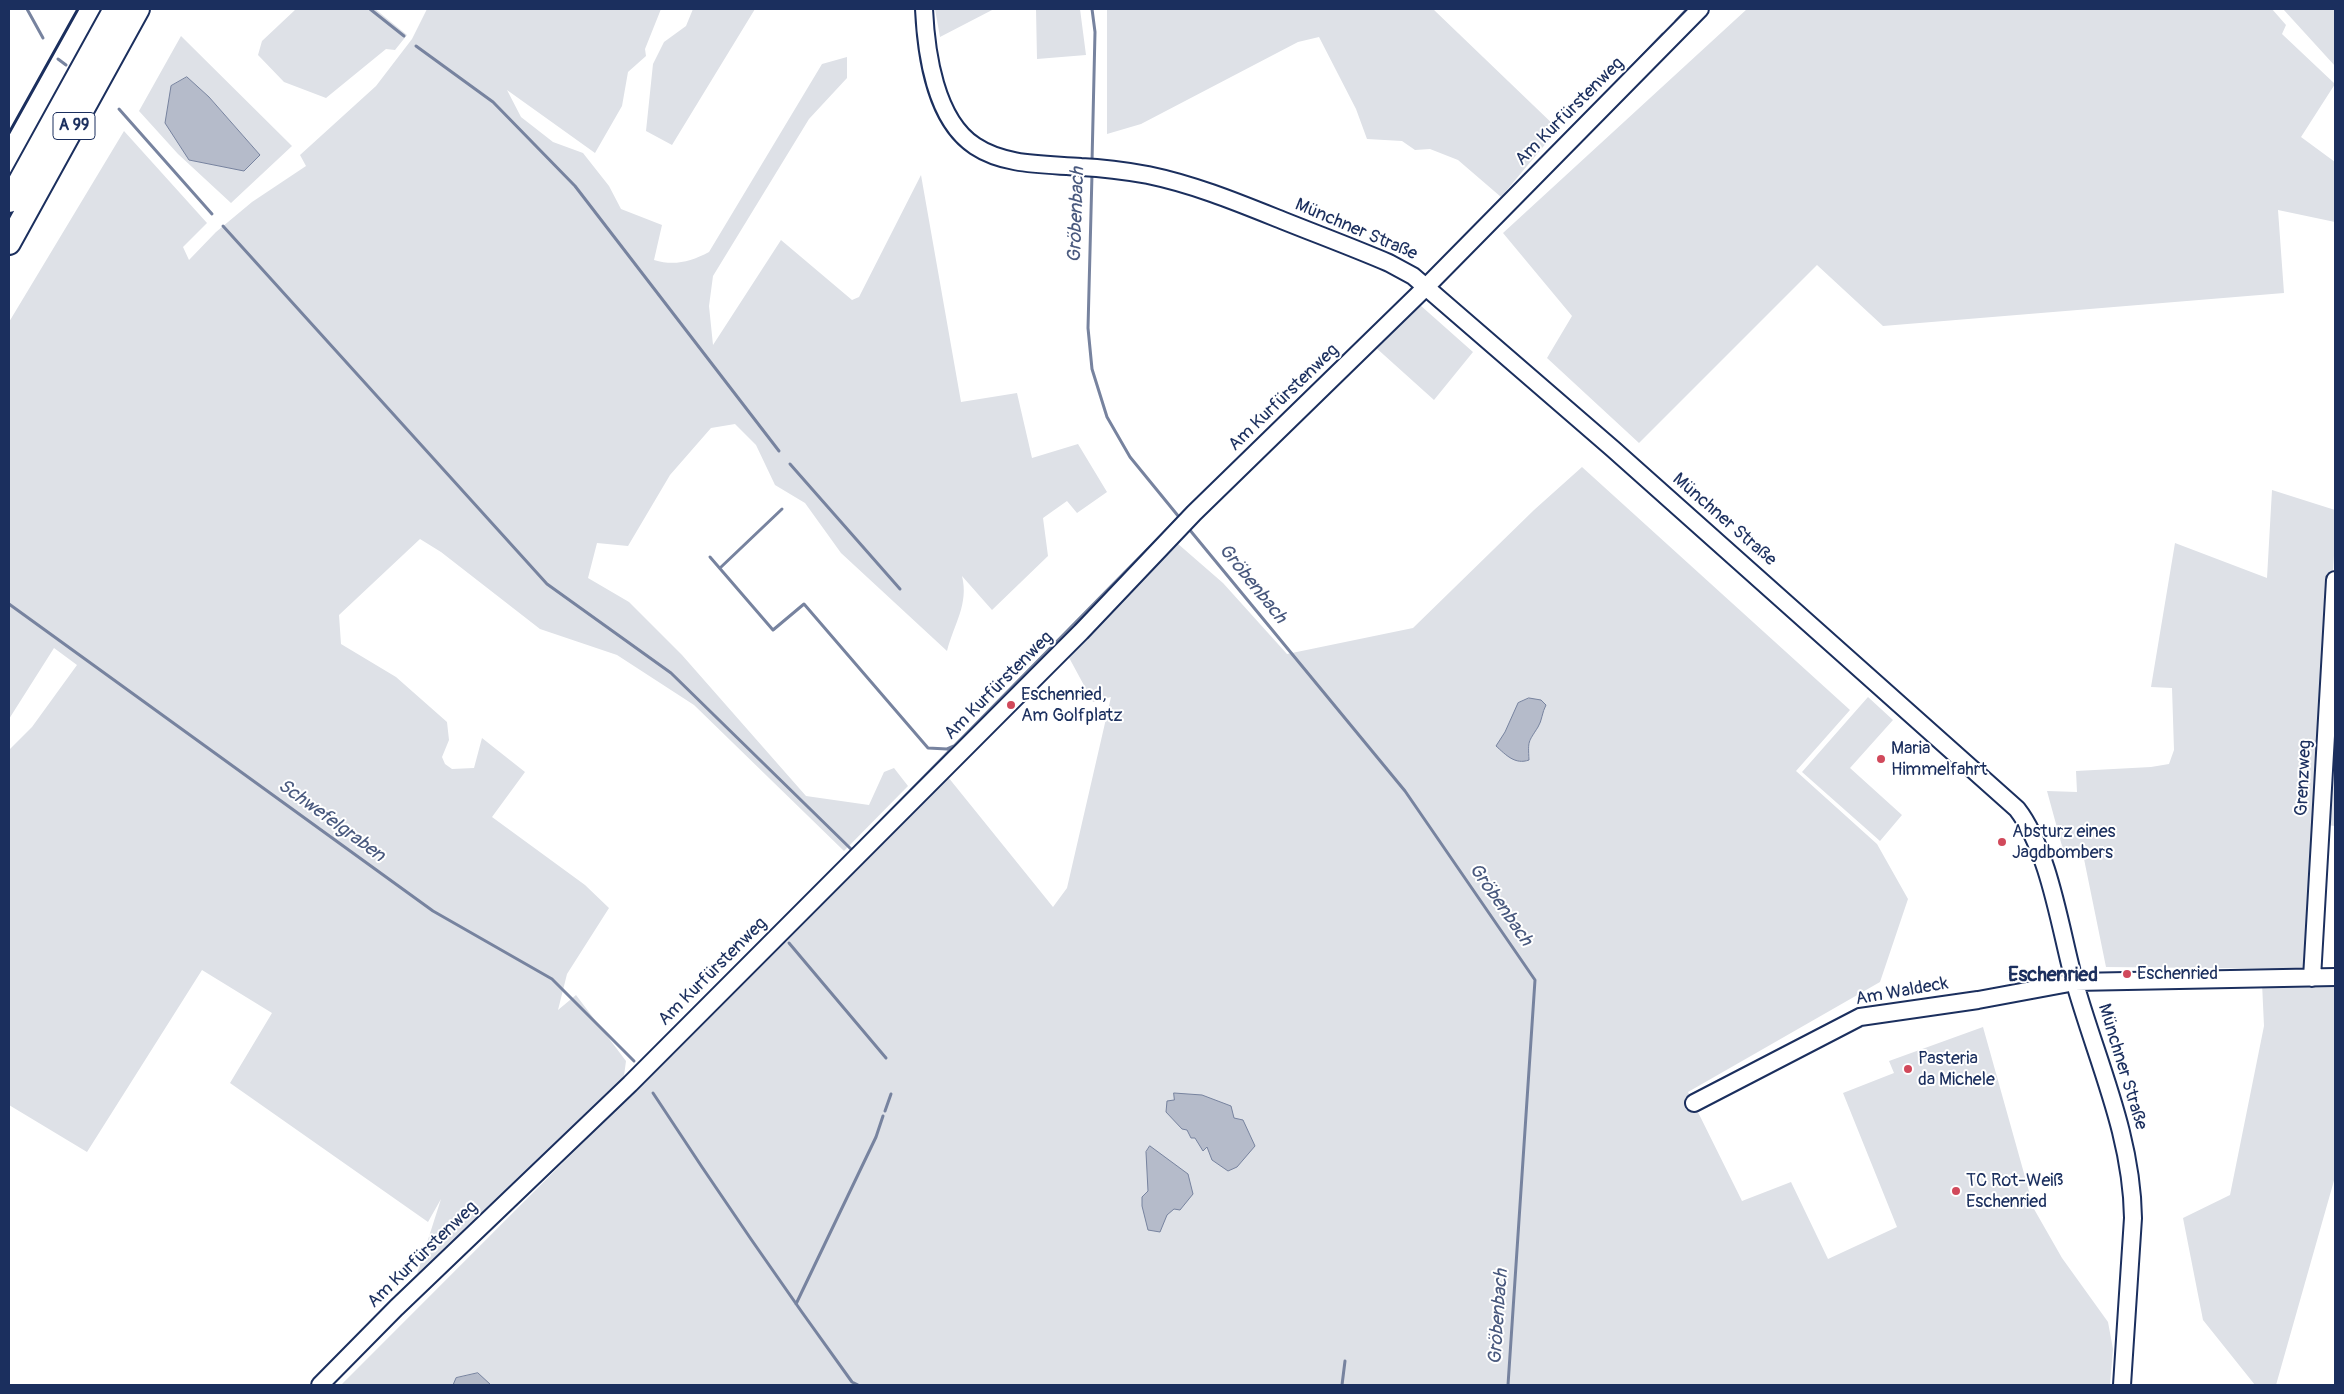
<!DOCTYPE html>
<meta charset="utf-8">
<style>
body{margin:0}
#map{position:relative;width:2344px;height:1394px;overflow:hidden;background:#fff;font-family:Pangolin,sans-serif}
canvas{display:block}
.frame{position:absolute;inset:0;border:10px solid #1b2f5e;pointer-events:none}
</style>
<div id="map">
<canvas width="2344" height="1394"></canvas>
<div class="frame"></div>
</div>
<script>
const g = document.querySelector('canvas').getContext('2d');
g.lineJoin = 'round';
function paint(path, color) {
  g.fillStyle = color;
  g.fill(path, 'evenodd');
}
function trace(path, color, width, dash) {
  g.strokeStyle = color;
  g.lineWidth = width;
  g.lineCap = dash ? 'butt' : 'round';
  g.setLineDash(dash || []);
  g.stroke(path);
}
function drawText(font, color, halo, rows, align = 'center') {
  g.font = font + ' Pangolin,sans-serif';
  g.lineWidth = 4;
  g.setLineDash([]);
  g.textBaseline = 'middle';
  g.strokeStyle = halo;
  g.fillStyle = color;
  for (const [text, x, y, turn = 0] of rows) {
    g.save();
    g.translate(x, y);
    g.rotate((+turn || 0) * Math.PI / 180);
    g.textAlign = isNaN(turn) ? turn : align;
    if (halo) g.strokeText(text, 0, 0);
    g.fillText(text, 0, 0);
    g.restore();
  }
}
paint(new Path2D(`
 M296,9h79l32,26 -12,15 -9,-1 -60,49 -42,-16 -26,-27 4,-14z
 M427,9h234l-16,40 1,7 -18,16 -6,34 -27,47 -88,-63 14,27 32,25 30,11 26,33 12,23 41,16 -8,35c20,6 36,2 55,-8l113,-188 25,-7v21l-38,41 -96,157 -4,30 4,39 68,-105 71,60 7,-3 62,-122 40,227 56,-9 15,65 46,-14 29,48 -30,21 -10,-12 -24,17 5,38 -56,54 -30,-34c7,28 -8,48 -15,75l-106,-98 -36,-50 -30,-18 -19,-40 -21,-21 -24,4 -41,47 -42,71 -31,-3 -9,35 41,24 53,53 124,141 63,9 15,-33 10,-4 14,18 -64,65 -150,-146 -77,-50 -77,-26 -99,-77 -21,-13 -81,76 2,29 55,33 51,45 2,18 -7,17 3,7 7,5 22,-1 8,-30 43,34 -33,45 93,68 24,23 -42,66 -9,36 18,-15 50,66 -2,15 -207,198 24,-75 -13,23 -198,-139 42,-70 -70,-43 -115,182 -78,-47v-355l23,-23 45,-62 -23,-17 -45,71v-397l115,-191 83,92 -24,24 6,13 27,-28 36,-30 54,-36 -6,-11 76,-69 36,-47z
 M693,9h62l-83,136 -26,-14 7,-67 11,-22 22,-16z
 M935,9h59l-54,28z
 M1036,9h44l6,46 -49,4z
 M1107,9h326l125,120 -57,68 -43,-37 -28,-11 -15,1 -13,-9 -35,-2 -11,-30 -37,-72 -21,5 -157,82 -34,10z
 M1747,9h525l14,16 -4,9 53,50 -34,53 34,25v60l-57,-12 6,83 -401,33 -66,-61 -178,178 -92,-85 25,-42 -69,-83z
 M2283,9h52v57z
 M181,36l111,110 -61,57 -53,-49 -39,-43zM187,78l22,19 51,58 -16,16z
 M1420,305l53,47 -39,48 -60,-54z
 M1582,467l268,243 -54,61 81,73 31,55 -28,83 -192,110 54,109 49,-19 37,77 69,-32 -54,-134 51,-20 -5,-12 94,-34 51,182 28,49 46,64 5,27 -3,36h-1769l607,-608 105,130 14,-19 44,-191 -18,5 -27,-50 111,-109 46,40 64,71 126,-26 121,-118z
 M2272,490l63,20v30l-28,429 -201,-2 -22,-108 -19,-2 -18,-66 30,1 -1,-21 75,-4 18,-3 5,-14 -2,-62 -21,-1 24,-144 92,35z
 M2335,668v158l-9,-1z
 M1868,697l25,23 -43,48 52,47 -22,26 -78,-69z
 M2335,982v195l-59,208h-21l-52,-65 -20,-102 47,-23 34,-169 -2,-43z`), '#dee1e7');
const water = new Path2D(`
 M187,77l22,20 51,58 -16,16 -55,-11 -24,-37 6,-37z
 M1529,698l12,2 5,5c-4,7 -4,16 -8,22 -10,16 -10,13 -9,33 -14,5 -23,-5 -33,-14l9,-14 13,-29z
 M1174,1093l28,2 29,11 3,12 9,2 12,26 -18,21 -9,4 -16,-11 -5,-13 -4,4 -8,-13h-4l-4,-8 -5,-1 -16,-17 1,-11 7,-1z
 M1150,1146l38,28 5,20 -13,16 -6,-1 -7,6 -7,17 -12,-2 -6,-24v-9l6,-6 -2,-39z
 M478,1373l13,12h-38l3,-7z`);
paint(water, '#b5bbca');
trace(water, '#77839f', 1);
trace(new Path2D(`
 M27,9l16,29
 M370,9l34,27
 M1092,9l3,23 -3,130
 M1676,21l11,-12
 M416,46l77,56 82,84 204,265
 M58,59l8,6
 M1624,75l39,-41
 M119,109l93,105
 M1092,174l-4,154 4,41 15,48 23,40 49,60
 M223,226l324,358 124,89 181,177 330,-336
 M790,464l110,125
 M1189,529l216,262 130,189 -27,405
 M710,557l63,73 31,-26 124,144 19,1 7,-3
 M720,568l62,-59
 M9,604l424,307 119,68 82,82
 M789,943l97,115
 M653,1093c64,98 130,194 199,289l6,3
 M885,1111l6,-17
 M796,1304l80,-167 7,-21
 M1342,1385l3,-24`), '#77839f', 3);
const minor = new Path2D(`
 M924,9c2,43 11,111 51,137 30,20 70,18 106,21 22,1 45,4 67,8 48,10 91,28 136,46 35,14 70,27 105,42l24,13 200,173 404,360c32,41 43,119 57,171 22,79 58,154 59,238l-11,167
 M2312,978l23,-398
 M1694,1103l166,-86 118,-17 97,-18 260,-5
 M320,1385l76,-77 234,-224 451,-452 113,-119 233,-227 273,-277`);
const highway = new Path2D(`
 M9,201l106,-192
 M9,243l129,-234`);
trace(minor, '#1b2f5e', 20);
trace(highway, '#1b2f5e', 26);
trace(minor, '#fff', 16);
trace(highway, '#fff', 22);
trace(new Path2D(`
 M9,133l69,-124`), '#1b2f5e', 3);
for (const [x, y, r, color] of [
 [1011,705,5,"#d1495b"],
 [1881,759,5,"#d1495b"],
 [2002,842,5,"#d1495b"],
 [2127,974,5,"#d1495b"],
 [1908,1069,5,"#d1495b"],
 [1956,1191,5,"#d1495b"]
]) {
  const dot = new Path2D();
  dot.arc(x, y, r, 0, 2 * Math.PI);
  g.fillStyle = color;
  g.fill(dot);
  trace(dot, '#fff', 2);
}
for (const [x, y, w] of [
 [74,126,42]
]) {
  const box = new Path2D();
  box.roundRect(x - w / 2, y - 13.5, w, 27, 4);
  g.fillStyle = '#fff';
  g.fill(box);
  trace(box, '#1b2f5e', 1);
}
drawText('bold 16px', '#1b2f5e', null, [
 ["A 99",74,126]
]);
drawText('18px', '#1b2f5e', '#fff', [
 ["Am Kurfürstenweg",1570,112,-45],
 ["Münchner Straße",1356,230,23],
 ["Am Kurfürstenweg",1284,398,-44],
 ["Münchner Straße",1724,520,41],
 ["Am Kurfürstenweg",999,686,-45],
 ["Grenzweg",2304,778,-87],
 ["Am Kurfürstenweg",713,972,-45],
 ["Am Waldeck",1902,992,-10],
 ["Münchner Straße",2122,1067,73],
 ["Am Kurfürstenweg",423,1255,-44]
]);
drawText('18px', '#1b2f5e', '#fff', [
 ["Eschenried,",1021,695],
 ["Am Golfplatz",1021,716],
 ["Maria",1891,749],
 ["Himmelfahrt",1891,770],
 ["Absturz eines",2012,832],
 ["Jagdbombers",2012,853],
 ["Eschenried",2137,974],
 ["Pasteria",1918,1059],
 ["da Michele",1918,1080],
 ["TC Rot-Weiß",1966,1181],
 ["Eschenried",1966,1202]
], 'left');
drawText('italic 19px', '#49597e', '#fff', [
 ["Gröbenbach",1077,215,-88],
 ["Gröbenbach",1252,584,51],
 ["Schwefelgraben",331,821,36],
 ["Gröbenbach",1500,905,55],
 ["Gröbenbach",1499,1317,-86]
]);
drawText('bold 20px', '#1b2f5e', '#fff', [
 ["Eschenried",2053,976]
]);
</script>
